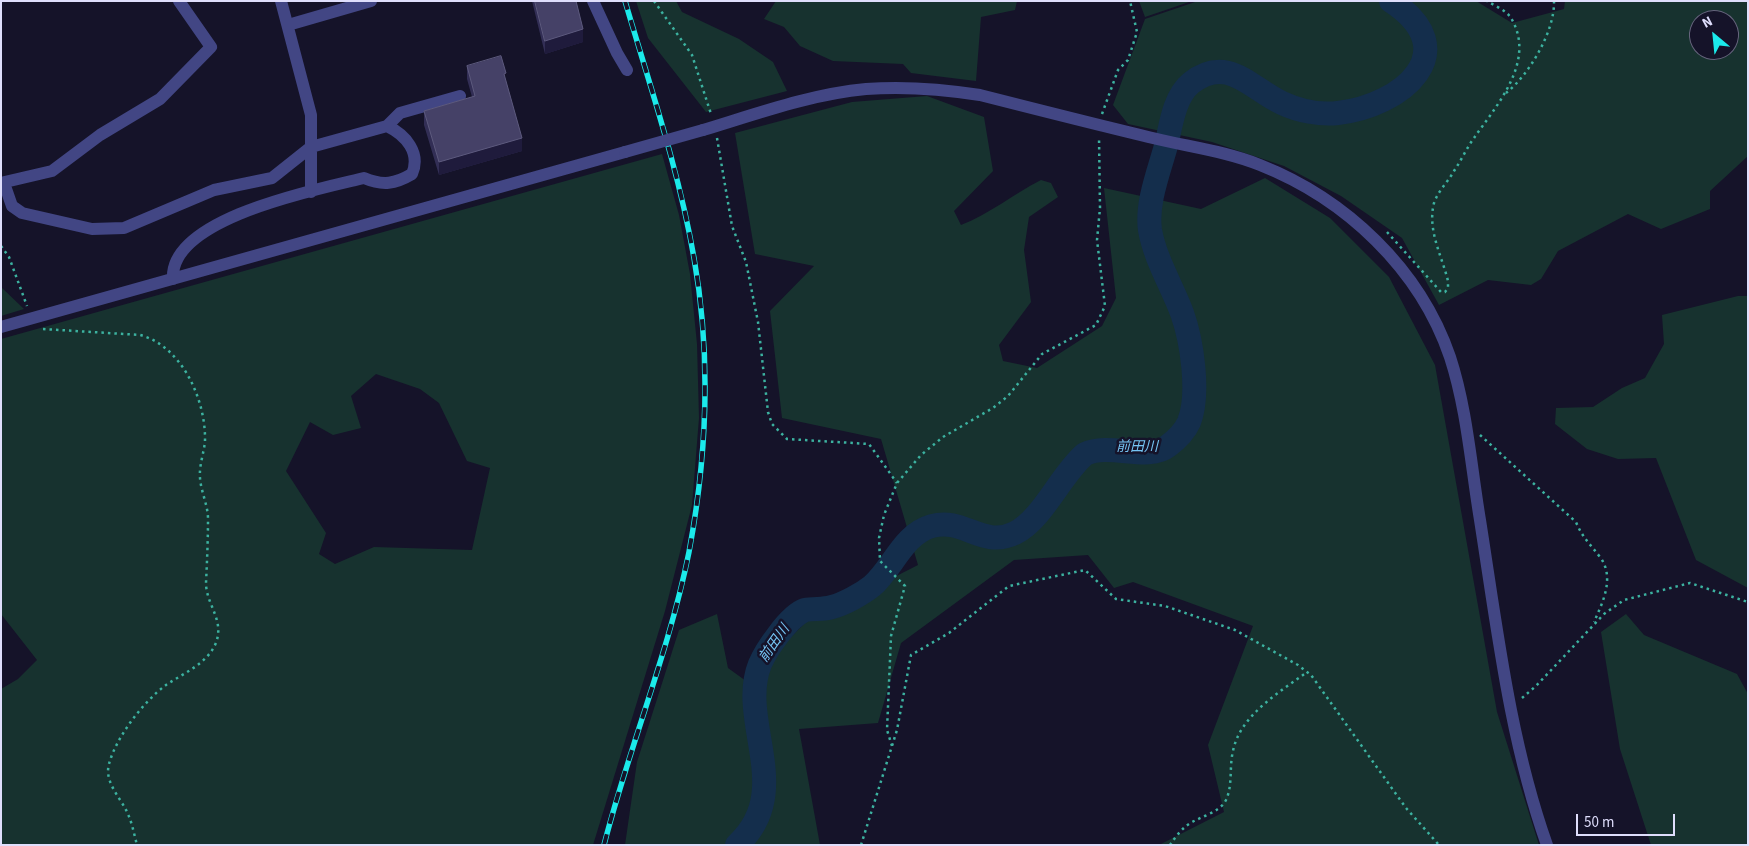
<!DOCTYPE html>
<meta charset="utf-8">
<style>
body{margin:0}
#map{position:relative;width:1749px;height:846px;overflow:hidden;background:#151329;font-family:"Source Sans 3",sans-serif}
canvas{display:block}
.frame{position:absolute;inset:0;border:2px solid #dfdefc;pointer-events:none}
.north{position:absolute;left:1689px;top:10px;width:50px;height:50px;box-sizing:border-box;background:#151329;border:1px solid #66647d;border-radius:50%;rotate:332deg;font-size:14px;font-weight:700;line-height:20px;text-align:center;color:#dfdefc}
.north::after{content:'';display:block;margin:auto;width:18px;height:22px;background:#1beaeb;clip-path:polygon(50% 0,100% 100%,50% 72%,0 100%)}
.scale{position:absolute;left:1576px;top:814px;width:99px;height:22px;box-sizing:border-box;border:2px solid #dfdefc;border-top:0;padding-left:6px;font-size:15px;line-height:18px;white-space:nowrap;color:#dfdefc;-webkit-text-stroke:4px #151329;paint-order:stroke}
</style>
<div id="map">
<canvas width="1749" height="846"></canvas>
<div class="frame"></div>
<div class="north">N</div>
<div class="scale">50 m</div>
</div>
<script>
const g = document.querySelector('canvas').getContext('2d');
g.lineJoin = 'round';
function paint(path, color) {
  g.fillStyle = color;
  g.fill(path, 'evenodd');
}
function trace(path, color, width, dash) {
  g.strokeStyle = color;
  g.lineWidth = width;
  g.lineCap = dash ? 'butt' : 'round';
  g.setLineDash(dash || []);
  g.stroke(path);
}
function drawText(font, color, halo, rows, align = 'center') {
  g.font = font + ' "Source Sans 3","Noto Sans JP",sans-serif';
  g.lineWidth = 5;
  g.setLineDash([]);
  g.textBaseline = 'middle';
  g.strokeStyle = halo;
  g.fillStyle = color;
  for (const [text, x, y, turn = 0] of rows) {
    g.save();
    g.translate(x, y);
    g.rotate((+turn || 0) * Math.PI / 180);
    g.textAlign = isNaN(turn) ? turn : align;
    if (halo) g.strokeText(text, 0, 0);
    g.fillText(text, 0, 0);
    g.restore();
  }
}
paint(new Path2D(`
 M636,1h40l6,11 57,27 34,23 14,29 -81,21 -58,-74z
 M776,1h241l-2,9 -34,7 -5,64 -65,-8 -8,-9 -70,-3 -33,-15 -16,-19 -20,-8z
 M1139,1h53l-47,16z
 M1198,1h278l36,22 52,-14 1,-8h183v155l-38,35v18l-49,20 -33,-15 -70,37 -17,28 -10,6 -43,-5 -49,25 -37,-67 -61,-42 -57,-30 -72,-24 -84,-18 -15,-19 32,-86zM1699,20h30v30h-30z
 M927,96l57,21 9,54 -39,40 7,14c29,-11 52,-31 80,-45l10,3 7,14 -29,20 -5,33 7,52 -32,43 4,16 34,7 65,-42 14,-28 -12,-110 97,21 64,-31 65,40 59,59 46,88 62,347 42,133h-380l65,-33 -16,-67 45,-119 -120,-44 -19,6 -26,-33 -74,5 -113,83 -23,80 -79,6 21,116h-195l12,-83 42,-132 38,-16 11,54 18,13 60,-59 112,-57 -37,-126 -99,-21 -12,-107 44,-45 -59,-12 -20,-121 117,-31z
 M662,154l17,61 11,59 7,70 2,74 -7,87 -27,106 -72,234h-592v-156l17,-10 19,-19 -36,-46v-275zM376,374l44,15 19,14 28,58 23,7 -18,82 -98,-3 -39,17 -16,-10 7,-21 -40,-62 24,-49 23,13 28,-7 -10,-32z
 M1,287l23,22 -23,7z
 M1738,296h10v292l-52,-28 -40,-102 -38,1 -31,-10 -32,-25 1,-16 37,-1 29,-19 23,-10 19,-34 -2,-29z
 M1626,614l18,21 93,39 11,20v151h-97l-31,-96 -19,-117z`), '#17322f');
trace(new Path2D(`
 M737,845c59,-54 0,-124 23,-181 4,-9 11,-20 18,-29 6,-8 18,-22 27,-25 9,-2 18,0 27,-3 12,-3 30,-13 40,-21 21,-18 31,-52 60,-60 32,-9 50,23 83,7 28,-14 46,-59 70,-79 25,-12 63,8 83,-8 8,-6 17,-15 21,-24 11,-28 3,-81 -7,-109 -10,-27 -27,-54 -32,-83 -4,-28 10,-61 17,-88 4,-19 8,-46 24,-59 37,-29 60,6 91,20 17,8 38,12 56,10 64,-7 129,-62 53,-112`), '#142e4c', 24);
trace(new Path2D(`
 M654,1l38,54 19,59
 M1506,93c23,-18 49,-62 48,-92
 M1102,114l16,-44 10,-10 9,-28 -7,-31
 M717,138l15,88 14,36 12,60 10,90 4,12 15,15 82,5 28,39
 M1387,232l54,60h4l3,-4v-7c-6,-25 -21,-51 -14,-78 4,-12 14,-21 20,-32 7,-10 12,-22 20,-33 22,-32 63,-77 37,-120 -5,-8 -16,-12 -24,-17
 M1,246l8,11 18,49
 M43,329l97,6c42,11 66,65 65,106 -1,12 -6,24 -5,37 1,14 8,27 8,41 0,21 -1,43 -2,64 0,22 20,38 9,62 -9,19 -31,28 -49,40 -22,16 -50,52 -57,79 -5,18 11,33 18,48 5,10 7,22 10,33
 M1480,435l96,87c6,15 14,22 24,35 15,20 3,45 -6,65
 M1522,698l14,-12 68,-72 20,-14 66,-17 58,19
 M892,746l-5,-16 4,-94 14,-50 -25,-25 -1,-23 5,-23 13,-32 24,-28 22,-18 50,-29 15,-12 34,-42 54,-29 9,-19 -8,-66 3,-32 -1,-71
 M861,845l36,-115 14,-75 38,-22 60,-47 76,-16 31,29 49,7 70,24 63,35 13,10 95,133 33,37
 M1170,845c4,-6 9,-13 15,-18 11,-10 34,-13 41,-27 7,-15 3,-33 7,-49 7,-36 47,-59 74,-79`), '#3cb2a0', 2.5, [2.5, 4]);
trace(new Path2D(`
 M593,1l24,52 10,17
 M288,25l83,-24
 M387,126l13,-13 60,-17
 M703,130c53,-16 108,-36 163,-41 39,-3 76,0 114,6 59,15 118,30 177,44 34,8 71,13 103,26 86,34 160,104 190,192 17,52 21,109 30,163 17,108 30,221 67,325
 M1,183l51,-12 48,-36 60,-36 51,-52 -32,-46
 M4,183l8,23 10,7 70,16 32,-1 90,-38 58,-12 39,-31v-32l-30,-114
 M173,279c-4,-61 146,-90 191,-101 19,8 31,6 48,-4 9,-21 -6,-39 -25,-48l-76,21v45
 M1,327l624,-175`), '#424684', 12);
const rail = new Path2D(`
 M604,845c25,-98 65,-193 85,-293 18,-96 22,-198 5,-294 -15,-87 -44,-172 -69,-257`);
trace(rail, '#1beaeb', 5.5);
trace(rail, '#151329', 4, [11]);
trace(new Path2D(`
 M625,152l78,-22`), '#424684', 12);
paint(new Path2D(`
 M532,1h44l7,41 -38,12z
 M467,66l39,15 16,70 -83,24 -15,-50v-14l48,-14 -5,-18z`), '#322e55');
paint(new Path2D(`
 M583,29v13l-38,12v-13z
 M522,138v13l-83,24v-13z`), '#1f1b3c');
const building = new Path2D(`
 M535,1h41l7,28 -38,12z
 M501,56l5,17 -2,1 18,64 -83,24 -15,-51 51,-15 -8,-30z`);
paint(building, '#454167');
trace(building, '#5d5a7e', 1);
drawText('italic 14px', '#75c4f3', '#151329', [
 ["前田川",1137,448],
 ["前田川",775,644,-55]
]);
</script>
